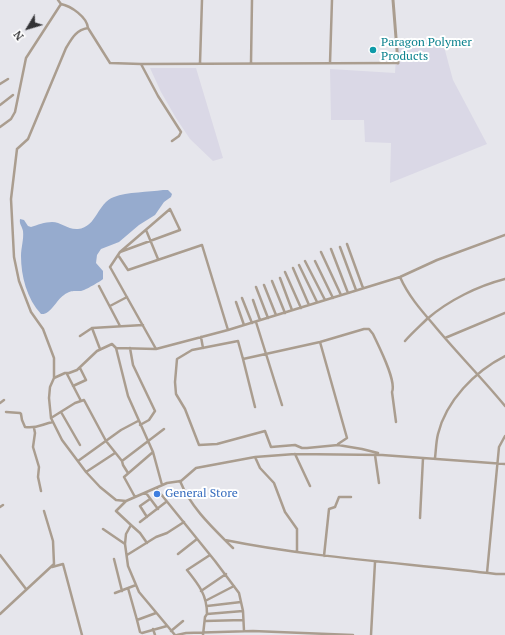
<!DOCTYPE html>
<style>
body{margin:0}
#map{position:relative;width:505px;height:635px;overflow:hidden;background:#e6e6ec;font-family:"PT Serif",serif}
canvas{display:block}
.north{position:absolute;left:8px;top:8px;width:40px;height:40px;-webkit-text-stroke:3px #fff;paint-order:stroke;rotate:232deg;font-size:11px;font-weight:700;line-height:16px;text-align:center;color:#333336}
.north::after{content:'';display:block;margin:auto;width:14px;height:18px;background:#333336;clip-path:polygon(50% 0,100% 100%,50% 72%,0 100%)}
</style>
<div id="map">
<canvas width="505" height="635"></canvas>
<div class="north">N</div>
</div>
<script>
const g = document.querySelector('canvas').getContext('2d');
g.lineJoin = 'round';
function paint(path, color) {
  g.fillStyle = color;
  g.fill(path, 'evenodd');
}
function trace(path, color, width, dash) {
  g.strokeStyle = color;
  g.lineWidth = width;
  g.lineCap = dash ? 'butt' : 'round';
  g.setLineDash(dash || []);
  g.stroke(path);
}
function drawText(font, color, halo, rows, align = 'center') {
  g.font = font + ' "PT Serif",serif';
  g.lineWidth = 4;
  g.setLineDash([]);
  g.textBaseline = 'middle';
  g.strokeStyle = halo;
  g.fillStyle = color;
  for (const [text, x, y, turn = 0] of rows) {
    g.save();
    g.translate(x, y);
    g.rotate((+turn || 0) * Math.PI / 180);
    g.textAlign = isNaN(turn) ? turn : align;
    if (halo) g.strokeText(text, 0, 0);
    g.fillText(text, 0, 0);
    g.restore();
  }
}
paint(new Path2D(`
 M397,42l46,1 10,37 34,64 -97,39 1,-40 -26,-1 -1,-22h-33l-1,-51 65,4z
 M150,68h46l27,90 -10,3 -23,-22 -14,-21 -15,-26z`), '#dad8e6');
paint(new Path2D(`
 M163,190h5l4,4 -1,3 -7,5 -9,13 -16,10 -20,17 -18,7 -4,6 -1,8 7,8v8c-2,2 -16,10 -19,11 -7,3 -11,-2 -20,5 -8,5 -13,20 -23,19 -14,-15 -20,-38 -20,-58 0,-8 3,-17 2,-25 -1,-5 -4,-7 -3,-12l4,1 4,6 3,1c6,-2 14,-5 21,-5 9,0 16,8 26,7 19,-2 19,-26 36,-32 13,-5 35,-5 49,-7z`), '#96abce');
trace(new Path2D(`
 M58,0l3,4
 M88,28c-12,2 -16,10 -22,20l-38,91 -11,10 -6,50 3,58 5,24 12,31 12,17 11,29v20l-4,9 -1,11 2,20 11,22 24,32 14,15 16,13 10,1 41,-18 14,-2 15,-13 59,-11 40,-3 87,1 123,9
 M200,63l2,-63
 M251,63l1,-63
 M330,63l2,-63
 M141,64l17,32 23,36 -2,4 -7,5
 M0,84l8,-5
 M0,105l13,-10
 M0,127l11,-8 4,-7 11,-54 35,-54c10,2 26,13 27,24l22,35 31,1 257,-1
 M146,230l12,29
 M347,244l16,44
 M340,247l16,43
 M331,249l17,44
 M120,252l60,-22 -10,-21 -50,43 -10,15 46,82
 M321,252l20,43
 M118,255l10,15 74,-25 26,85
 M305,261l20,39
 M315,261l18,37
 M299,265l18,37
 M293,268l16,37
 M285,272l16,36
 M400,277c8,18 20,32 33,47 23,28 49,54 72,82
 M280,278l12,32
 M272,281l13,32
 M264,285l12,30
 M99,286l21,40
 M256,287l12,31
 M242,298l10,25
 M253,300l7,20
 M236,302l8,23
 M110,306l17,-9
 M256,322l26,83
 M80,336l12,-8
 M201,337l2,11
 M445,338l60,-25
 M405,341c7,-8 15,-15 22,-22 22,-19 51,-33 78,-40
 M320,342l27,96 -9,6
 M116,348l12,48 25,56 9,33
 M130,348l3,17 22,46 -6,9 -9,5
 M100,349l-8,-21 51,-3
 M243,359l12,48
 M67,374l14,27
 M54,378l11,-5h4l8,-3 20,-19 15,-7 4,4 40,1 72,-19 172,-53 37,-17 68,-25
 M73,386l13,-6 -6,-12
 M0,403l4,-3
 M6,412l14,1 1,1 1,6 3,7c12,2 17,-3 28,-5
 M61,412l19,33
 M51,418l24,-15 9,-3 22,41 16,20 1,4 5,8
 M34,428l1,5 -2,14 6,20 -1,10 3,14
 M378,453l-16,-4 -24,-4 -31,3h-5l-7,-3 -24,2 -6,-16 -48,13 -18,1 -14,-36 -9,-15 -1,-12 2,-23 15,-9 46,-9 5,18 77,-17 44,-13h5l4,5c5,11 24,47 19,58l4,30
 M295,454l15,32
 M375,455l4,28
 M255,457l5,11 14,15 11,29 12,17v23
 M435,458c1,-8 1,-16 3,-24 8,-33 37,-63 67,-78
 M78,461l43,-31 17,-9
 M122,461l42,-32
 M86,472l29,-19
 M180,481c11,27 33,47 53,67
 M156,488l59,73 24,32 4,18 1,20
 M146,493l12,16
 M135,497l-11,-20 29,-25
 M126,501l-10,10 15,14 -5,9 -1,10 3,22 11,26 36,43
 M0,507l3,-2
 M147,517l-7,-11 10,-7
 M420,518l3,-60
 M140,522l26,-20
 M131,525l9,8 7,10
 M103,529l22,15
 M225,540c89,18 181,23 271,34h9
 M178,554l19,-15
 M0,555l26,34
 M127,555l29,-18 11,-4 17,-11
 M324,556l5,-47 6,-2 4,-10h12
 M114,559l8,32
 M52,567l11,-3 19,71
 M487,573l12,-126 6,-11
 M128,588l9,32
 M201,591l25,-17
 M115,593l21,-8
 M207,600l27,-14
 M207,606l34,-4
 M156,613l-19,7 3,12 2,1 25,-7
 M0,614l54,-50 -1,-23 -9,-30
 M207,614l36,-3
 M205,621l38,-1
 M153,629l2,6
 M171,631l12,-10
 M177,635l9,-2 67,-2 100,4
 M203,635l2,-18 2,-3c0,-19 -8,-29 -20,-44l23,-15
 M371,635l4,-73`), '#aa9d8f', 2.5);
trace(new Path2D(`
 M393,0l5,63`), '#aa9d8f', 3);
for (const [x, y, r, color] of [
 [373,50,4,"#0f9aa8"],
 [157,494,4,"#3f7fe0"]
]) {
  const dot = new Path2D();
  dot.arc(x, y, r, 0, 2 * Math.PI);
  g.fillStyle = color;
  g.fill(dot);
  trace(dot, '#fff', 1.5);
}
drawText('12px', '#0d838f', '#fff', [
 ["Paragon Polymer",381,43],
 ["Products",381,57]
], 'left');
drawText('12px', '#366cbe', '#fff', [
 ["General Store",165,494]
], 'left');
</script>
